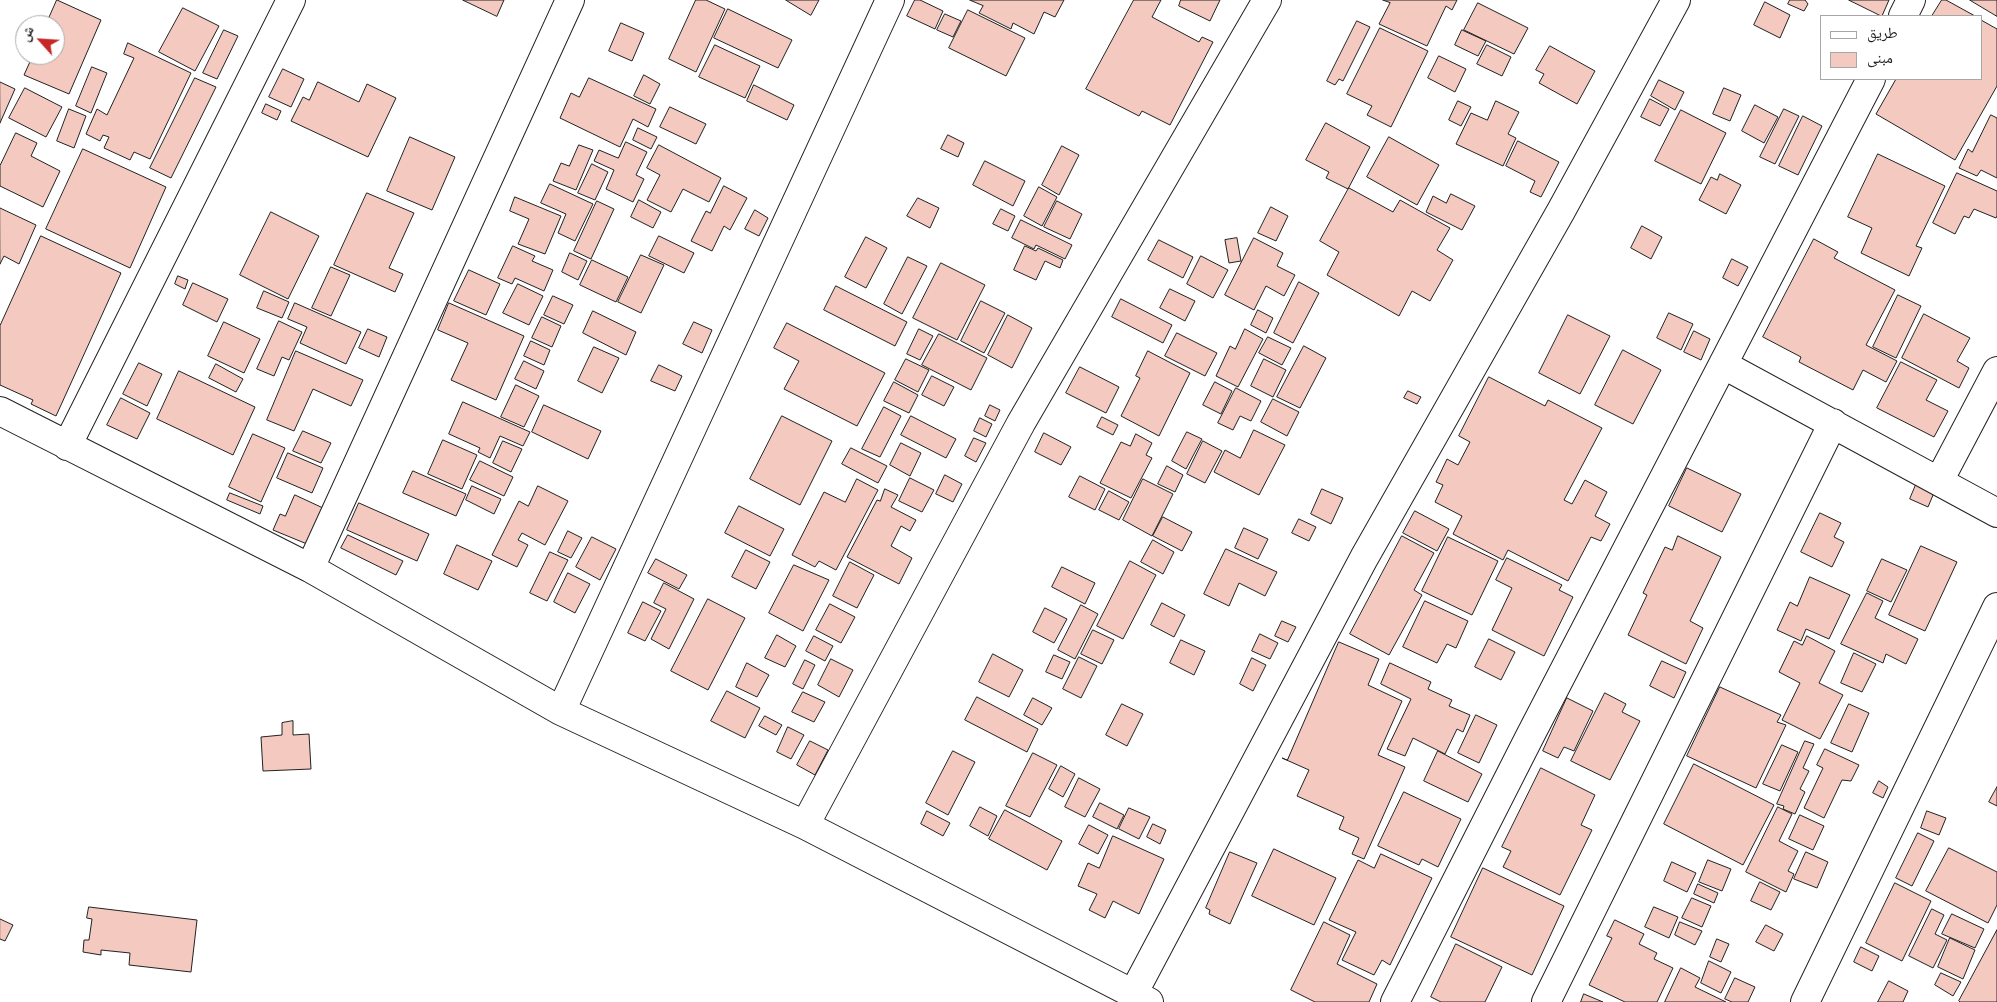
<!DOCTYPE html>
<meta charset="utf-8">
<style>
body{margin:0}
#map{position:relative;width:1997px;height:1002px;overflow:hidden;background:#fff;font-family:"Source Sans 3","Noto Naskh Arabic",sans-serif}
canvas{display:block}
.legend{position:absolute;left:1820px;top:15px;width:162px;height:65px;box-sizing:border-box;background:#fff;border:1px solid #a7a7a7;margin:0;padding:6px 9px;list-style:none;font-size:15px;color:#222}
.legend li{display:flex;align-items:center;gap:10px;height:25px}
.legend b{width:25px;border:1px solid #a7a7a7}
.north{position:absolute;left:15px;top:15px;width:50px;height:50px;box-sizing:border-box;background:#fff;border:1px solid #a7a7a7;border-radius:50%;rotate:296deg;font-size:14px;font-weight:700;line-height:20px;text-align:center;color:#222}
.north::after{content:'';display:block;margin:auto;width:18px;height:22px;background:#c62828;clip-path:polygon(50% 0,100% 100%,50% 72%,0 100%)}
</style>
<div id="map">
<canvas width="1997" height="1002"></canvas>
<ul class="legend">
<li><b style="height:6px;background:#fff"></b>طريق</li>
<li><b style="height:14px;background:#f3c9c0"></b>مبنى</li>
</ul>
<div class="north">ش</div>
</div>
<script>
const g = document.querySelector('canvas').getContext('2d');
g.lineJoin = 'round';
function paint(path, color) {
  g.fillStyle = color;
  g.fill(path, 'evenodd');
}
function trace(path, color, width, dash) {
  g.strokeStyle = color;
  g.lineWidth = width;
  g.lineCap = dash ? 'butt' : 'round';
  g.setLineDash(dash || []);
  g.stroke(path);
}
const building = new Path2D(`
 M57,0l44,20 -32,74 -45,-19 9,-20h22v-30h-9z
 M463,0h41l-7,16z
 M696,0h10l19,9 -29,63 -27,-13z
 M786,0h33l-8,15z
 M915,0h5l23,11 -8,18 -28,-13z
 M970,0h94l-9,17 -11,-5 -10,22 -21,-11 -2,6 -32,-16 4,-7z
 M1134,0h27l-9,17 47,25 3,-5 11,5 -43,83 -28,-14 -3,5 -53,-27z
 M1181,0h39l-10,21 -31,-15z
 M1383,0h74l-5,10 -6,-4 -19,40 -48,-22 11,-21z
 M1790,0h15l3,4 -4,7 -16,-7z
 M1849,0h40l-7,16z
 M1942,0h4l29,16h-43z
 M1970,0h27v16z
 M1765,2l25,13 -10,23 -26,-13z
 M1478,3l50,25 -14,26 -50,-24z
 M183,8l36,18 -24,45 -36,-19z
 M728,9l64,31 -14,28 -64,-30z
 M968,10l57,28 -19,38 -57,-28z
 M945,14l16,7 -8,16 -16,-7z
 M1981,20l16,9v57l-42,74 -79,-46 20,-35h85z
 M1357,21l13,6 -27,54 -4,-2 -4,6 -8,-4z
 M621,23l23,10 -12,28 -23,-10z
 M1380,28l48,23 -37,76 -24,-12 5,-9 -25,-12z
 M224,30l14,6 -21,43 -14,-6z
 M1462,30l24,11 -8,15 -23,-11z
 M128,43l63,30 -41,86 -16,-7 -4,8 -26,-12 5,-11 -6,-2 -3,6 -14,-7 11,-25 10,6 27,-57 -10,-4z
 M715,45l45,21 -15,32 -46,-21z
 M1487,45l24,12 -9,19 -25,-12z
 M1550,46l45,25 -18,33 -38,-21 5,-9 -8,-4z
 M1439,56l27,13 -11,23 -27,-14z
 M92,67l15,6 -16,40 -15,-7z
 M283,69l21,10 -13,28 -22,-10z
 M644,75l16,9 -10,20 -16,-8z
 M195,78l21,9 -45,91 -21,-10z
 M589,78l67,31 -8,18 -15,-8 -13,28 -60,-29 11,-25 8,4z
 M1659,80l25,12 -9,18 -24,-14z
 M0,82l15,7 -15,34z
 M318,82l41,20 8,-18 29,14 -28,59 -77,-36 12,-24 6,3z
 M754,85l40,20 -7,15 -40,-19z
 M25,88l37,19 -16,30 -37,-19z
 M1724,88l17,7 -11,26 -17,-7z
 M1650,99l19,10 -9,17 -19,-9z
 M1458,101l13,6 -10,19 -12,-6z
 M1496,101l23,11 -11,22 8,4 -13,28 -47,-22 15,-31 16,7z
 M266,104l15,7 -4,9 -15,-7z
 M1755,105l23,12 -14,26 -22,-12z
 M670,107l36,17 -10,20 -36,-17z
 M69,109l17,7 -12,32 -17,-7z
 M1784,109l15,7 -24,48 -15,-7z
 M1681,110l45,23 -25,51 -46,-23z
 M1991,115l6,3v60l-16,-8 -4,6 -18,-8 9,-19 4,3z
 M1803,116l19,10 -24,49 -19,-9z
 M1326,123l44,24 -22,42 -22,-11 3,-6 -23,-12z
 M638,128l19,9 -6,12 -18,-9z
 M16,133l21,10 -6,13 29,15 -17,36 -43,-21v-20z
 M948,135l16,8 -6,14 -17,-8z
 M410,137l45,20 -23,53 -45,-19z
 M1389,137l50,28 -22,40 -50,-28z
 M1518,141l41,21 -18,35 -11,-5 5,-11 -29,-15z
 M626,142l21,10 -11,23 8,4 -11,23 -27,-13 8,-19 -20,-9 5,-11 19,8z
 M579,145l14,5 -17,40 -23,-9 8,-18 8,3z
 M659,145l62,33 -12,24 -26,-13 -12,23 -24,-12 13,-25 -13,-7z
 M1062,146l17,9 -20,40 -17,-10z
 M83,149l83,38 -36,81 -84,-39z
 M1878,154l67,32 -29,60 6,2 -13,28 -48,-23 11,-25 -24,-11z
 M985,161l40,20 -12,25 -40,-21z
 M592,164l16,8 -13,28 -17,-7z
 M1957,173l40,18v25l-1,2 -22,-9 -5,9 -5,-2 -9,18 -22,-11z
 M1720,174l21,11 -15,29 -27,-14 12,-23 6,3z
 M550,184l43,20 -18,37 -17,-8 8,-19 -25,-11z
 M724,186l23,12 -17,32 -6,-4 -12,25 -21,-10 15,-30 4,2z
 M1039,187l18,10 -15,29 -18,-10z
 M1349,188l44,24 7,-12 50,28 -13,22 16,10 -23,41 -18,-10 -13,25 -72,-41 12,-23 -19,-11z
 M367,193l47,20 -25,55 14,6 -8,18 -61,-27z
 M1451,194l24,12 -13,24 -36,-18 7,-16 13,7z
 M515,197l46,19 -16,38 -27,-10 11,-25 -19,-8z
 M918,198l21,10 -9,20 -23,-12z
 M639,200l22,12 -8,16 -22,-11z
 M597,201l17,8 -23,50 -17,-8z
 M1057,201l25,13 -12,25 -26,-12z
 M1271,207l17,9 -12,25 -18,-8z
 M0,208l36,17 -17,39 -15,-8 -4,8z
 M1001,209l14,7 -7,15 -15,-7z
 M755,210l13,8 -9,18 -14,-7z
 M271,212l48,24 -31,63 -48,-24z
 M1021,220l51,25 -7,14 -29,-14 -2,4 -22,-11z
 M1642,226l20,11 -11,22 -20,-11z
 M41,236l80,37 -65,143 -25,-12 2,-4 -33,-15v-59z
 M659,236l35,17 -10,20 -35,-17z
 M866,237l21,11 -21,40 -21,-11z
 M1237,238l4,23 -12,2 -4,-23z
 M1254,238l29,15 -6,13 18,9 -11,21 -18,-10 -12,24 -29,-15z
 M1814,239l24,13 -4,6 61,32 -29,55 31,16 -11,21 -23,-12 -10,20 -54,-28 2,-5 -38,-20z
 M1159,240l34,17 -10,21 -35,-18z
 M513,246l22,10 -3,5 21,9 -9,21 -29,-13 -3,6 -14,-6z
 M1025,246l11,5 2,-3 25,12 -3,8 -15,-7 -9,19 -22,-10z
 M570,253l17,8 -9,19 -16,-8z
 M641,255l23,10 -23,48 -23,-11z
 M1201,256l27,14 -15,28 -26,-14z
 M908,257l19,9 -25,48 -18,-10z
 M1732,259l16,8 -10,19 -15,-8z
 M592,260l36,17 -12,25 -36,-17z
 M941,263l44,22 -28,55 -44,-22z
 M331,267l19,8 -19,41 -19,-8z
 M469,270l31,14 -14,31 -32,-14z
 M178,276l10,4 -3,9 -10,-5z
 M1299,282l20,11 -26,50 -19,-10z
 M193,283l35,16 -11,23 -34,-17z
 M518,284l25,12 -14,29 -26,-12z
 M836,286l71,36 -12,24 -71,-36z
 M1170,289l25,12 -10,20 -25,-13z
 M264,291l25,11 -7,16 -25,-10z
 M1898,295l23,11 -25,52 -23,-11z
 M553,296l20,9 -9,19 -20,-9z
 M1121,299l51,26 -9,18 -51,-26z
 M981,301l24,12 -21,40 -23,-12z
 M295,303l66,29 -15,32 -46,-21 7,-16 -19,-8z
 M449,303l75,33 -28,64 -45,-20 17,-37 -30,-13z
 M1258,310l15,8 -7,15 -15,-8z
 M593,311l43,21 -10,23 -43,-22z
 M1669,313l24,11 -12,26 -24,-12z
 M1924,314l46,24 -13,23 12,7 -10,20 -57,-30z
 M1008,315l24,13 -20,40 -24,-13z
 M1568,315l42,21 -30,58 -41,-21z
 M542,317l19,9 -9,21 -20,-9z
 M279,321l23,11 -13,28 -7,-3 -8,19 -17,-7z
 M224,322l36,17 -16,34 -36,-17z
 M694,322l18,8 -10,23 -19,-9z
 M787,323l98,50 -28,53 -73,-37 15,-28 -25,-13z
 M368,329l19,8 -8,20 -20,-9z
 M919,329l14,7 -13,24 -13,-6z
 M1245,329l18,10 -25,48 -22,-11 14,-30 5,3z
 M1694,331l16,8 -9,21 -17,-8z
 M1177,333l40,20 -12,23 -40,-20z
 M939,334l48,24 -16,32 -49,-25z
 M1268,337l23,11 -9,17 -23,-12z
 M531,341l19,9 -6,15 -20,-9z
 M1304,346l22,12 -26,50 -23,-11z
 M594,347l25,11 -17,35 -24,-12z
 M1623,350l38,20 -28,54 -38,-19z
 M296,351l67,29 -12,26 -38,-17 -19,42 -27,-11z
 M1148,351l42,22 -31,63 -38,-20 19,-38 -4,-2z
 M906,359l23,11 -11,22 -23,-12z
 M1264,359l22,11 -13,27 -22,-11z
 M524,361l20,10 -8,18 -21,-10z
 M1901,362l36,18 -11,20 22,11 -14,26 -57,-29z
 M139,363l23,11 -15,32 -24,-12z
 M216,364l27,15 -7,13 -27,-14z
 M659,365l23,11 -7,15 -24,-10z
 M1080,367l39,20 -13,26 -40,-20z
 M179,371l76,36 -22,48 -76,-36z
 M932,376l22,11 -10,19 -22,-11z
 M1489,377l56,29 3,-6 54,28 -38,72 8,4 13,-24 22,12 -12,24 15,8 -9,17 -10,-4 -23,44 -60,-31 -5,10 -50,-26 9,-18 -27,-14 8,-17 -7,-3 11,-23 11,6 12,-23 -11,-6z
 M894,382l24,13 -9,18 -25,-12z
 M1215,382l17,9 -11,23 -18,-9z
 M516,385l23,11 -15,31 -23,-10z
 M1236,388l25,13 -10,20 -11,-5 -7,14 -15,-7z
 M1408,391l13,6 -4,7 -13,-6z
 M121,398l29,15 -13,26 -30,-14z
 M1273,399l26,13 -12,24 -26,-14z
 M463,402l67,30 -7,14 -23,-10 -10,22 -12,-6 2,-4 -31,-14z
 M544,405l57,26 -13,28 -56,-27z
 M990,405l10,5 -5,11 -10,-5z
 M884,407l17,9 -21,41 -18,-8z
 M782,416l50,25 -32,64 -50,-26z
 M911,416l45,23 -10,19 -45,-23z
 M1102,417l16,8 -5,10 -16,-8z
 M980,418l12,6 -6,13 -12,-6z
 M1254,430l31,15 -26,50 -45,-23 11,-22 15,8z
 M303,431l28,12 -10,20 -28,-12z
 M1187,432l15,7 -16,30 -14,-8z
 M1044,433l27,14 -10,18 -26,-13z
 M253,434l32,14 -24,54 -32,-15z
 M1136,434l16,9 -6,12 6,3 -21,40 -31,-15 21,-41 9,4z
 M974,438l12,5 -10,19 -11,-6z
 M443,440l34,15 -15,34 -34,-15z
 M503,441l19,8 -11,23 -18,-9z
 M1203,441l19,10 -17,32 -18,-9z
 M901,443l20,10 -11,23 -20,-11z
 M851,448l36,18 -9,17 -36,-19z
 M288,453l35,15 -11,25 -35,-15z
 M480,461l33,16 -9,19 -34,-16z
 M1167,466l16,9 -8,17 -17,-8z
 M1687,468l54,26 -19,38 -53,-26z
 M413,471l53,23 -10,22 -53,-23z
 M945,475l17,9 -9,18 -17,-8z
 M1080,476l25,13 -10,21 -26,-13z
 M910,478l24,12 -12,22 -23,-11z
 M857,479l21,11 -42,80 -17,-9 -4,6 -23,-12 32,-63 21,10z
 M1143,479l30,15 -21,42 -29,-16z
 M1918,480l18,8 -8,19 -18,-8z
 M472,486l29,13 -7,15 -28,-14z
 M538,486l30,15 -23,44 -23,-12 -4,7 10,5 -11,22 -25,-12 27,-54 9,5z
 M885,489l13,6 -7,12 25,13 -6,11 -9,-5 -10,20 21,12 -13,26 -52,-27 30,-57 3,1z
 M1322,489l21,9 -12,26 -20,-10z
 M1109,491l20,11 -10,18 -20,-10z
 M230,493l33,13 -3,8 -33,-14z
 M295,495l28,13 -16,36 -34,-14 7,-16 5,2z
 M359,503l70,31 -12,27 -70,-31z
 M739,506l45,23 -14,27 -45,-23z
 M1415,511l34,18 -12,22 -34,-18z
 M1820,513l21,10 -7,14 10,5 -12,25 -31,-15z
 M1163,517l29,15 -10,19 -29,-15z
 M1299,519l17,8 -7,14 -17,-8z
 M1244,528l24,11 -10,20 -23,-11z
 M568,531l14,7 -11,20 -13,-6z
 M348,535l55,26 -7,14 -55,-27z
 M1402,536l32,17 -20,37 8,5 -33,60 -39,-21z
 M1678,536l43,21 -31,64 13,7 -17,36 -58,-29 19,-40 -4,-2 22,-46 7,3z
 M592,537l24,12 -16,31 -24,-13z
 M1448,537l50,24 -26,54 -50,-24z
 M1153,540l21,12 -11,22 -22,-12z
 M457,545l35,16 -14,29 -34,-16z
 M1921,546l36,16 -32,69 -36,-16z
 M1226,549l51,23 -12,24 -26,-13 -10,23 -25,-12z
 M746,550l24,12 -14,27 -24,-12z
 M550,552l18,8 -21,41 -17,-8z
 M1507,558l55,27 -3,5 14,7 -29,59 -52,-26 20,-42 -16,-8z
 M656,559l31,16 -8,14 -31,-16z
 M1882,559l25,11 -16,32 -24,-11z
 M1130,561l26,14 -33,64 -26,-13z
 M850,562l24,13 -17,33 -24,-12z
 M794,565l35,15 -26,51 -34,-18z
 M1062,567l33,16 -10,21 -33,-17z
 M568,573l22,11 -15,29 -21,-11z
 M1810,577l40,18 -21,44 -23,-10 -5,12 -24,-11 13,-28 7,4z
 M664,583l30,16 -25,50 -18,-10 15,-30 -12,-6z
 M1867,593l16,8 -8,17 43,21 -12,25 -20,-10 -3,9 -42,-19z
 M708,599l37,19 -37,72 -37,-19z
 M1425,601l43,20 -12,27 -9,-4 -10,19 -34,-16z
 M643,602l18,9 -16,30 -17,-8z
 M1162,603l23,12 -11,22 -23,-12z
 M830,604l25,13 -14,26 -25,-13z
 M1081,605l17,9 -23,45 -17,-9z
 M1045,608l22,11 -13,24 -21,-11z
 M1282,621l14,6 -8,15 -13,-6z
 M1093,630l21,10 -12,24 -21,-10z
 M1260,634l18,9 -8,16 -18,-8z
 M777,635l19,11 -11,21 -20,-9z
 M814,636l19,10 -8,15 -19,-10z
 M1807,636l28,15 -16,32 24,12 -23,44 -38,-19 18,-37 -21,-11 15,-31 8,4z
 M1489,639l26,13 -14,28 -26,-13z
 M1181,640l24,11 -11,24 -24,-12z
 M1339,642l40,17 -11,26 34,16 -24,54 27,12 -41,92 -12,-5 7,-16 -20,-9 5,-12 -47,-21 12,-26 -27,-12 5,2z
 M1854,653l22,11 -14,28 -21,-9z
 M993,654l30,16 -14,27 -30,-15z
 M1054,655l16,7 -8,17 -16,-7z
 M1079,657l18,9 -16,32 -18,-9z
 M1252,658l14,7 -13,26 -13,-7z
 M831,659l22,11 -14,27 -21,-12z
 M805,660l10,5 -12,24 -10,-5z
 M1662,661l24,11 -12,26 -24,-12z
 M747,663l22,12 -12,22 -21,-10z
 M1390,663l41,19 -3,7 24,11 -3,6 21,9 -7,17 -6,-3 -12,25 -32,-16 -8,18 -18,-7 24,-50 -30,-15z
 M1720,687l61,28 -4,7 9,3 -30,63 -69,-32z
 M727,691l33,17 -15,30 -34,-17z
 M803,692l22,10 -11,20 -22,-10z
 M1605,693l21,11 -4,8 18,9 -30,59 -39,-19z
 M977,697l61,32 -11,23 -62,-32z
 M1033,698l19,10 -10,17 -18,-10z
 M1567,698l26,13 -19,40 -10,-4 -6,11 -15,-7z
 M1122,704l21,10 -16,32 -21,-11z
 M1849,704l20,9 -17,39 -21,-9z
 M1476,715l21,10 -18,38 -21,-10z
 M765,716l17,9 -6,10 -17,-9z
 M293,721v14l16,-1 2,35 -48,2 -2,-34 21,-2v-12z
 M788,727l16,8 -13,24 -14,-7z
 M810,741l18,9 -13,25 -18,-10z
 M1805,741l9,3 -11,24 6,3 -9,18 5,3 -10,22 -12,-5 1,-3 -7,-2z
 M1782,745l16,7 -18,39 -17,-7z
 M1825,749l34,16 -8,16 -9,-1 -18,38 -20,-10 19,-40 -6,-3z
 M953,751l22,11 -27,53 -22,-12z
 M1438,751l44,23 -14,28 -44,-21z
 M1033,753l24,12 -27,52 -24,-11z
 M1694,764l80,41 -31,60 -79,-41z
 M1061,766l14,8 -12,23 -14,-8z
 M1541,768l54,27 -14,30 11,5 -32,65 -57,-28 8,-16 -9,-4z
 M1079,778l21,11 -15,28 -20,-10z
 M1879,781l9,6 -5,11 -10,-5z
 M1997,787v19l-8,-4z
 M1404,792l57,27 -23,48 -16,-8 -3,6 -41,-19z
 M1100,803l24,12 -7,14 -24,-12z
 M980,807l17,9 -9,20 -18,-10z
 M1778,807l14,7 -13,27 19,10 -10,20 6,3 -8,18 -40,-20z
 M1129,808l21,9 -11,22 -20,-10z
 M1005,810l57,31 -15,29 -58,-31z
 M927,811l23,12 -7,13 -22,-12z
 M1927,811l19,7 -7,17 -18,-7z
 M1800,815l24,11 -11,24 -24,-11z
 M1153,824l13,6 -6,14 -13,-7z
 M1089,825l19,10 -10,19 -19,-10z
 M1918,833l16,8 -22,45 -16,-8z
 M1113,836l51,23 -25,55 -26,-13 -8,17 -16,-8 8,-16 -19,-8 10,-23 11,5z
 M1949,848l48,24v33l-9,18 -62,-32z
 M1274,849l62,29 -22,47 -62,-29z
 M1230,852l27,11 -27,61 -21,-10 1,-4 -4,-2z
 M1806,852l22,10 -11,26 -23,-9z
 M1381,854l51,24 -42,87 -8,-5 -8,15 -32,-15 14,-28 -27,-12 29,-60 16,8z
 M1708,860l23,9 -9,22 -23,-9z
 M1672,862l24,11 -9,19 -23,-11z
 M1483,868l81,38 -32,69 -81,-38z
 M1760,882l20,10 -9,18 -20,-9z
 M1895,883l36,18 -29,60 -36,-18z
 M1698,884l20,9 -4,10 -20,-9z
 M1692,898l19,8 -9,21 -20,-9z
 M89,907l108,13 -6,52 -62,-7 1,-12 -29,-3v5l-18,-3 1,-12h5l3,-21 -5,-1z
 M1654,907l24,10 -9,21 -24,-11z
 M1932,909l12,6 -9,19 12,6 -14,28 -24,-12z
 M1952,914l32,15 -9,19 -33,-14z
 M0,919l13,6 -8,16 -5,-2z
 M1615,920l29,14 -5,10 18,9 -3,6 19,9 -16,34h-32l-36,-17 23,-47 -5,-2z
 M1324,922l26,13 -13,29 40,20 -8,18h-54l-24,-12z
 M1680,922l22,9 -7,14 -20,-10z
 M1766,925l17,9 -9,17 -18,-9z
 M1997,930v72h-37l-1,-1z
 M1950,938l25,12 -12,29 -25,-12z
 M1717,939l12,5 -8,18 -11,-5z
 M1456,944l46,23 -17,35h-44l-10,-5z
 M1861,947l18,9 -7,15 -18,-9z
 M1709,961l22,11 -10,21 -20,-10z
 M1681,968l19,10 -5,9 31,15h-61z
 M1941,973l20,9 -8,14 -18,-11z
 M1735,978l20,9 -7,15h-16l-7,-3z
 M1889,981l19,10 -5,11h-25z
 M1584,994l19,8h-22z`);
paint(building, '#f3c9c0');
trace(building, '#222', 1);
const street = new Path2D(`
 M1903,16l8,-16
 M1724,365l273,148
 M0,411l310,157 251,143 244,114 344,177
 M67,446l224,-446
 M1939,481l58,-110
 M310,568l260,-568
 M561,711l329,-711
 M805,825l216,-402 246,-423
 M1133,994l231,-436 197,-347 115,-211
 M1395,1002l135,-266 341,-657
 M1546,1002l287,-579
 M1805,1002l192,-395`);
trace(street, '#222', 30);
trace(street, '#fff', 28);
</script>
